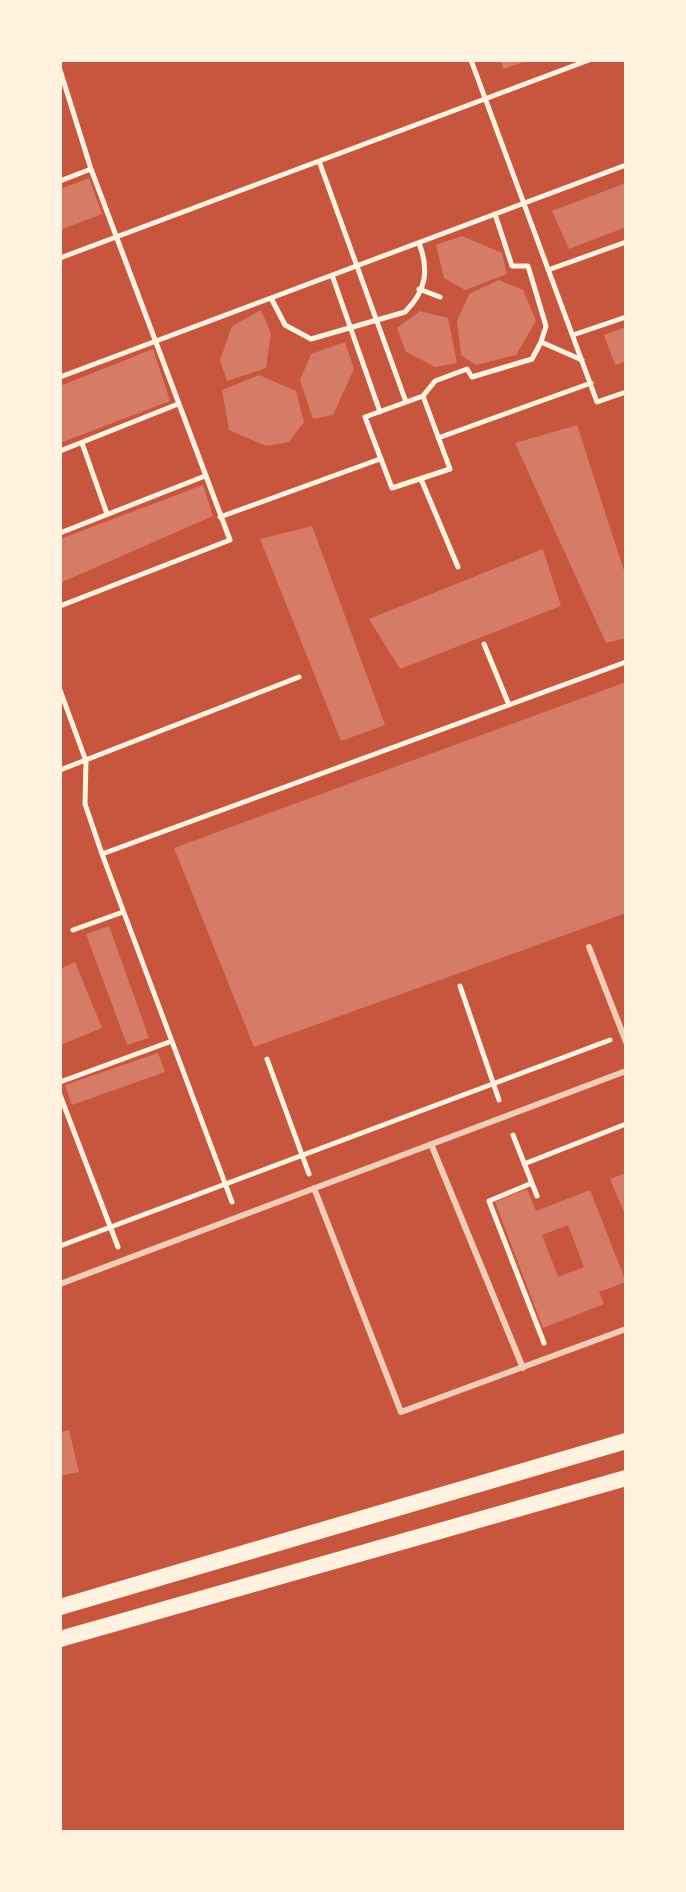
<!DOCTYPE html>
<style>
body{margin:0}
#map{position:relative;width:686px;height:1892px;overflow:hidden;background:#c8553d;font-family:"Exo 2",sans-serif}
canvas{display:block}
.frame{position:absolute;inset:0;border:62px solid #fff3e0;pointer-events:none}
</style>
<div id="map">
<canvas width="686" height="1892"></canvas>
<div class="frame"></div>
</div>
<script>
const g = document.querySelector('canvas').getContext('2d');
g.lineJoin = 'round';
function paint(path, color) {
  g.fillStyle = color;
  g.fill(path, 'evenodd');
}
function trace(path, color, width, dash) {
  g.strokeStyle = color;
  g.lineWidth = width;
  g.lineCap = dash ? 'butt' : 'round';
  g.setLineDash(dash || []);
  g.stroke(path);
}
paint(new Path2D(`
 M501,60h26v1l-24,8z
 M89,178l13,36 -42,16v-41z
 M626,183v44l-57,22 -17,-38z
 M462,236l40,17 5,21 -42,16 -21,-12 -8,-33z
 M499,280l24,10 13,31 -20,34 -40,10 -15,-10 -4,-34 12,-27z
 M261,310l10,23 -5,35 -39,13 -7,-21 12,-34z
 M420,311l28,7 9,45 -22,4 -29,-15 -9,-24z
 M626,327v34l-11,4 -11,-30z
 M345,342l9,27 -21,46 -20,4 -13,-39 11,-26z
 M153,349l17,52 -110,42v-57z
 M259,375l37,16 8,31 -15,20 -23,4 -37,-16 -7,-40z
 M577,425l49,152v61l-20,5 -91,-200z
 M203,485l10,31 -153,67v-44z
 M312,526l73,199 -44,16 -81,-202z
 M543,549l18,57 -161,63 -31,-50z
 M626,682v231l-372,134 -80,-199z
 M109,926l40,112 -22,7 -41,-111z
 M75,962l27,66 -42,17v-76z
 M158,1053l7,19 -93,33 -7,-20z
 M626,1173v44l-16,-38z
 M527,1189l9,22 54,-21 36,92 -27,10 5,12 -61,24 -48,-126zM568,1225l16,42 -26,10 -16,-42z
 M69,1430l10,42 -19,4v-44z`), '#d67c66');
trace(new Path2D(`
 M471,60l126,342 29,-10
 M60,70l31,99 139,371 -170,66
 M319,161l87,241
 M60,181l31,-12
 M495,214l17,52h16l18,60 -5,16
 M60,258l529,-198
 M548,270l78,-28
 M332,275l48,137
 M419,289l21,8
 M271,298l14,27 26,14 94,-27c22,-22 24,-43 14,-69
 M573,335l53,-18
 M60,377l566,-212
 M423,396l27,73 -58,19 -27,-71 58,-21 12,-15 32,-12 5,8 60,-18 9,-17 41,18
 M438,438l153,-55
 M82,443l25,71
 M60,451l118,-47
 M421,479l37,88
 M220,517l160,-58
 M60,533l145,-57
 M484,644l25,61
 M60,690l26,71 -1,43 17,50 130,348
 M60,770l239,-93
 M102,854l524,-192
 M73,930l50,-18
 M460,986l39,114
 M267,1059l42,115
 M60,1082l112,-41
 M60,1095l58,152
 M513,1135l24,61
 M524,1164l102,-40
 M532,1183l-43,18 55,142
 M60,1246l550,-206`), '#fff3e0', 5);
trace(new Path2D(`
 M589,947l37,95
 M431,1144l92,224
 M314,1188l87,224 225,-83
 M60,1284l566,-213`), '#f1ccb7', 6);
trace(new Path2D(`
 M60,1607l566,-166
 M60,1639l566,-161`), '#fff3e0', 16);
</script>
